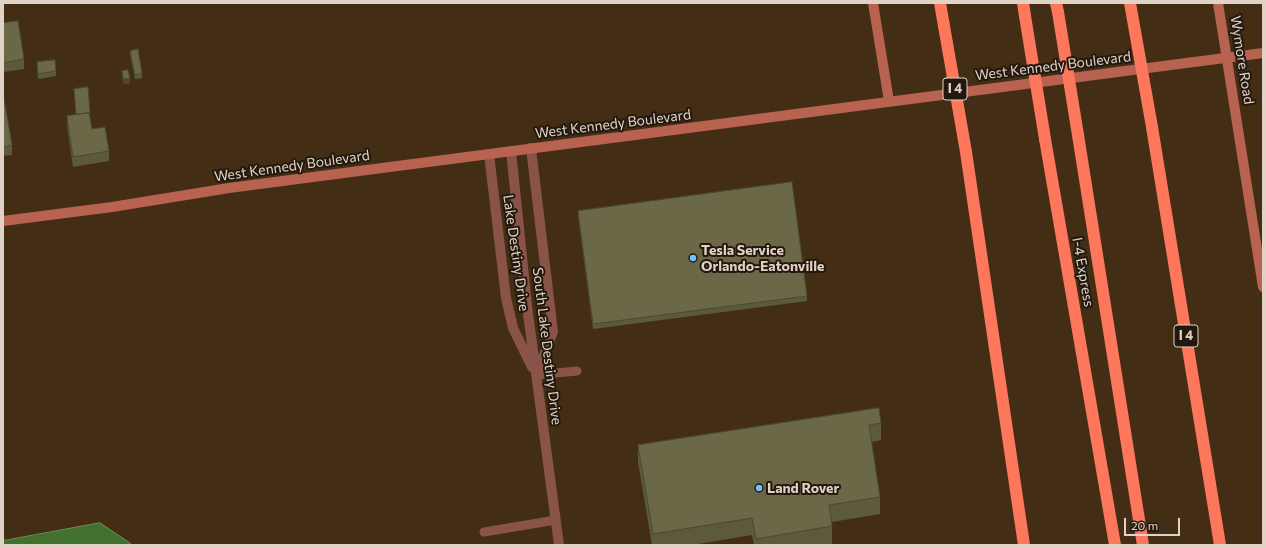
<!DOCTYPE html>
<style>
body{margin:0}
#map{position:relative;width:1266px;height:548px;overflow:hidden;background:#432e15;font-family:Commissioner,sans-serif}
canvas{display:block}
.frame{position:absolute;inset:0;border:4px solid #e0d3c5;pointer-events:none}
.scale{position:absolute;left:1124px;top:518px;width:56px;height:18px;box-sizing:border-box;border:2px solid #e0d3c5;border-top:0;padding-left:5px;font-size:12px;line-height:14px;white-space:nowrap;color:#e0d3c5;-webkit-text-stroke:3px #22180e;paint-order:stroke}
</style>
<div id="map">
<canvas width="1266" height="548"></canvas>
<div class="frame"></div>
<div class="scale">20 m</div>
</div>
<script>
const g = document.querySelector('canvas').getContext('2d');
g.lineJoin = 'round';
function paint(path, color) {
  g.fillStyle = color;
  g.fill(path, 'evenodd');
}
function trace(path, color, width, dash) {
  g.strokeStyle = color;
  g.lineWidth = width;
  g.lineCap = dash ? 'butt' : 'round';
  g.setLineDash(dash || []);
  g.stroke(path);
}
function drawText(font, color, halo, rows, align = 'center') {
  g.font = font + ' Commissioner,sans-serif';
  g.lineWidth = 4;
  g.setLineDash([]);
  g.textBaseline = 'middle';
  g.strokeStyle = halo;
  g.fillStyle = color;
  for (const [text, x, y, turn = 0] of rows) {
    g.save();
    g.translate(x, y);
    g.rotate((+turn || 0) * Math.PI / 180);
    g.textAlign = isNaN(turn) ? turn : align;
    if (halo) g.strokeText(text, 0, 0);
    g.fillText(text, 0, 0);
    g.restore();
  }
}
const water = new Path2D(`
 M100,523l30,20 1,2h-128v-4z`);
paint(water, '#42702f');
trace(water, '#718e5c', 1);
trace(new Path2D(`
 M536,375l41,-4
 M484,532l72,-12`), '#895347', 9);
trace(new Path2D(`
 M531,148l22,184 -16,41
 M511,151l16,155 32,239
 M489,154l17,144 7,30 19,39`), '#895347', 10);
trace(new Path2D(`
 M873,3l16,98
 M1218,3l45,284
 M3,221l109,-14 117,-19 1034,-135`), '#b86250', 10);
trace(new Path2D(`
 M940,3l4,23
 M1023,3l2,13
 M1056,3l2,9
 M1152,127l68,418
 M1078,135l65,410
 M1045,139l70,406
 M966,152l58,393`), '#fc775b', 12);
trace(new Path2D(`
 M1130,3l22,124
 M1058,12l20,123
 M1025,16l20,123
 M944,26l22,126`), '#fc775b', 12);
paint(new Path2D(`
 M3,23l21,36v10l-21,3z
 M130,51l12,22v5l-7,1 -5,-24z
 M37,62l19,9v5l-18,3z
 M122,71l8,12 -6,1 -2,-8z
 M74,89l16,26 2,14 17,22v10l-36,6 -6,-41v-10l9,-1z
 M3,93l9,52v10l-9,1z
 M578,211l229,85v5l-214,28 -15,-113z
 M881,423v17l-10,2 9,55v17l-48,8v22l-9,1h-69l-2,-10 -60,10h-40l-14,-83v-17z`), '#5c593d');
paint(new Path2D(`
 M130,78v5l-6,1v-5z`), '#4b4932');
const building = new Path2D(`
 M18,21l6,38 -21,4v-40z
 M138,49l4,24 -7,2 -5,-24z
 M55,60l1,11 -18,3 -1,-12z
 M128,70l2,8 -6,1 -2,-8z
 M88,87l2,26 -14,1 -2,-25z
 M3,93l9,52 -9,2z
 M89,113l3,16 13,-2 4,24 -36,6 -6,-41z
 M792,182l15,114 -214,28 -15,-113z
 M879,408l2,15 -12,2 11,72 -51,8 3,21 -76,13 -4,-21 -99,16 -15,-89z`);
paint(building, '#6b6847');
trace(building, '#4b4932', 1);
for (const [x, y, r, color] of [
 [693,258,4,"#76c0f6"],
 [759,488,4,"#76c0f6"]
]) {
  const dot = new Path2D();
  dot.arc(x, y, r, 0, 2 * Math.PI);
  g.fillStyle = color;
  g.fill(dot);
  trace(dot, '#22180e', 1.5);
}
for (const [x, y, w] of [
 [955,89,24],
 [1186,336,24]
]) {
  const box = new Path2D();
  box.roundRect(x - w / 2, y - 11, w, 22, 3);
  g.fillStyle = '#22180e';
  g.fill(box);
  trace(box, '#e0d3c5', 1);
}
drawText('bold 13px', '#e0d3c5', null, [
 ["I 4",955,89],
 ["I 4",1186,336]
]);
drawText('14px', '#e0d3c5', '#22180e', [
 ["Wymore Road",1242,60,81],
 ["West Kennedy Boulevard",1053,66,-7],
 ["West Kennedy Boulevard",613,124,-7],
 ["West Kennedy Boulevard",292,166,-8],
 ["Lake Destiny Drive",516,253,82],
 ["I-4 Express",1083,272,80],
 ["South Lake Destiny Drive",547,346,83]
]);
drawText('bold 14px', '#e0d3c5', '#22180e', [
 ["Tesla Service",701,250],
 ["Orlando-Eatonville",701,266],
 ["Land Rover",767,488]
], 'left');
</script>
